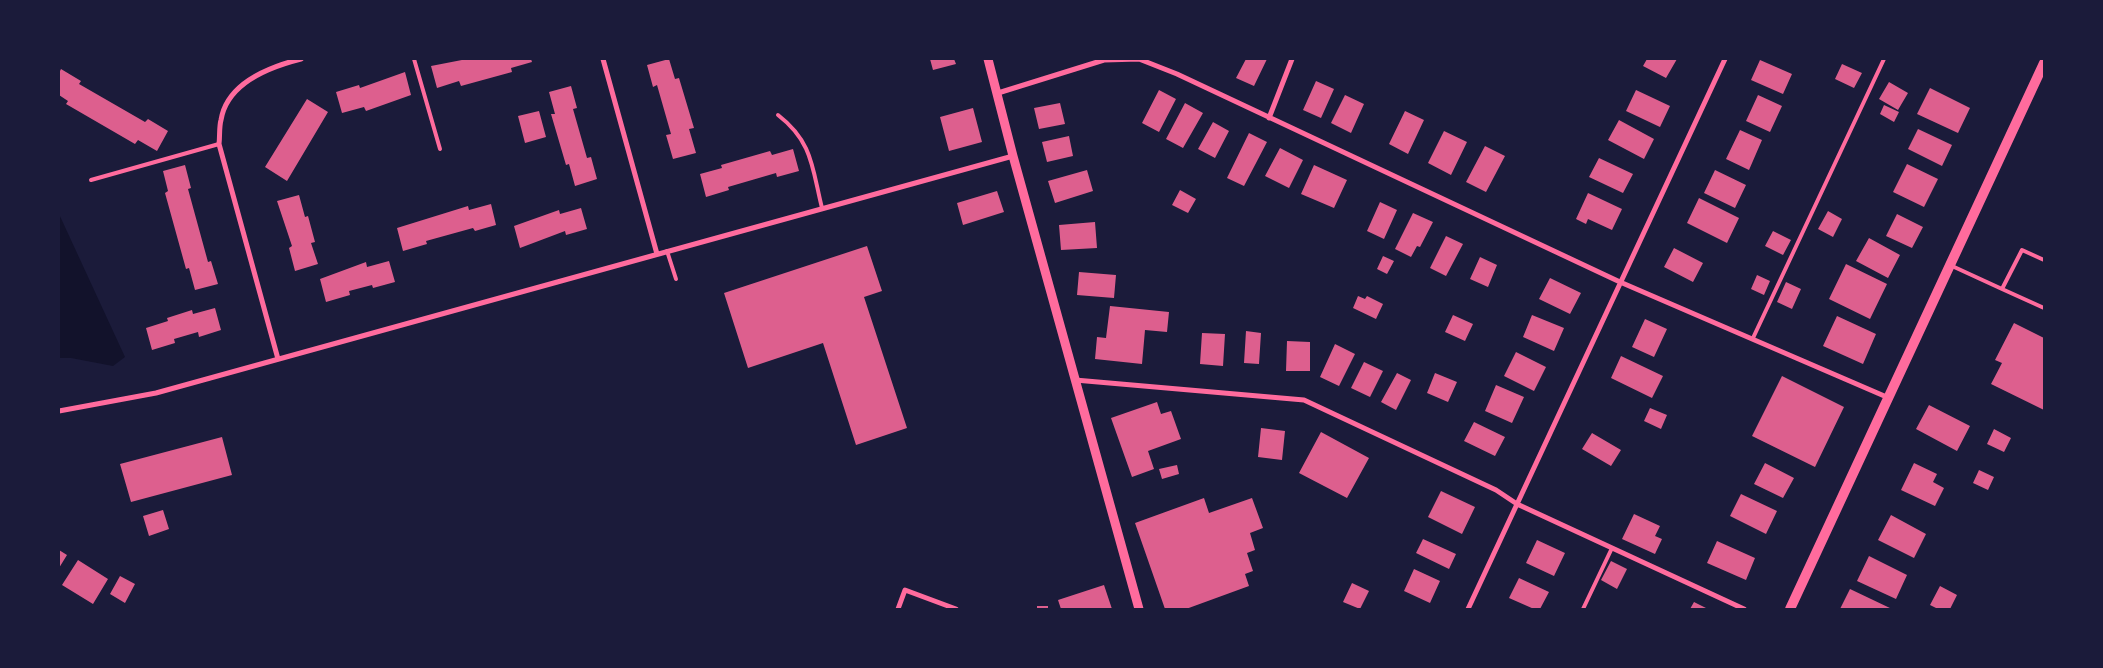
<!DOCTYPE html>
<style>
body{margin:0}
#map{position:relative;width:2103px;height:668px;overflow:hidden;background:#1b1b3a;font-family:Poppins,sans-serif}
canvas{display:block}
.frame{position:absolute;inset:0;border:60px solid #1b1b3a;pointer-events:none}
</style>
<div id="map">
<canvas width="2103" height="668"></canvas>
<div class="frame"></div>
</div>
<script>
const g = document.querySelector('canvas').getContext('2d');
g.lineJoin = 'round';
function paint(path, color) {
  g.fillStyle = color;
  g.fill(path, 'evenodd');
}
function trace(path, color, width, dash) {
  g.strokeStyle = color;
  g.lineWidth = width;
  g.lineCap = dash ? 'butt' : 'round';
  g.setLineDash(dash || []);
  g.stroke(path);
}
paint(new Path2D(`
 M59,214l66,143 -12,9 -42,-8h-12z`), '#12122b');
paint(new Path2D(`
 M467,59h64l1,3 -21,6 1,4 -51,14 -2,-5 -22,7 -6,-22z
 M669,59l6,20 4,-1 15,50 -5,1 7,24 -23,6 -7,-24 5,-1 -14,-49 -4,2 -6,-22z
 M930,59h24l2,5 -23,6z
 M1246,59h21l-13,27 -18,-8z
 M1647,59h30l-11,19 -23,-12z
 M1760,60l32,14 -9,20 -32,-14z
 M1842,64l20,9 -8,15 -19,-9z
 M61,69l20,12 -2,3 66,38 3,-3 20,12 -11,20 -19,-11 -3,4 -69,-40 2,-3 -9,-6v-22z
 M405,72l6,23 -45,16 -2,-4 -22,6 -6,-21 23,-7 1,3z
 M1316,81l18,8 -13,29 -18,-8z
 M1889,82l19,11 -10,17 -19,-11z
 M571,86l6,22 -4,1 14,49 4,-1 6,22 -22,7 -6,-22 -3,1 -15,-51h4l-6,-22z
 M1930,88l40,20 -12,25 -41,-19z
 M1159,90l17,9 -17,33 -17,-9z
 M1636,90l34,16 -10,21 -34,-16z
 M1345,95l19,9 -13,29 -20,-10z
 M1758,95l24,11 -12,26 -24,-11z
 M307,99l21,13 -41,69 -22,-14z
 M1060,103l5,21 -26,5 -5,-21z
 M1185,103l18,10 -20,35 -17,-9z
 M1884,105l15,7 -5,10 -14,-8z
 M973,108l9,34 -33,9 -9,-34z
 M539,111l7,26 -21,6 -7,-27z
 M1405,111l19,9 -16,34 -19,-10z
 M1619,120l35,19 -10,20 -36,-19z
 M1213,122l16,9 -14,27 -17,-9z
 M1918,129l34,16 -10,21 -34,-17z
 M1740,130l22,10 -13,30 -23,-11z
 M1444,131l23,11 -16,33 -23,-12z
 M1249,133l18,9 -23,44 -17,-8z
 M1069,136l4,20 -26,6 -5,-20z
 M1485,146l20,10 -19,36 -20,-10z
 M1280,148l23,12 -14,28 -24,-12z
 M793,149l6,22 -22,6 -1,-4 -48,14 1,3 -23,7 -6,-23 22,-6 -1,-3 49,-14 2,4z
 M1599,158l34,16 -10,19 -34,-16z
 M1907,164l31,15 -14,28 -31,-15z
 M185,165l6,23 -3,1 20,73 3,-1 7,23 -23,6 -6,-22 -3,1 -21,-76 3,-2 -5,-20z
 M1314,165l33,15 -13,28 -33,-14z
 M1087,170l6,21 -38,12 -7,-22z
 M1715,170l31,15 -11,23 -31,-15z
 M1180,190l16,9 -8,14 -16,-8z
 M997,191l7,21 -41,13 -6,-22z
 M1588,193l34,16 -10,21 -24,-11 -2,5 -10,-5z
 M299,195l6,22 3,-1 7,26 -4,1 7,21 -23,7 -6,-23 3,-2 -15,-45z
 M1699,198l40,20 -12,25 -40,-20z
 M1380,202l17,8 -13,29 -17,-8z
 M491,204l5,21 -21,6 -2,-3 -47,13 1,3 -24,7 -6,-23 71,-22 1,4z
 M581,208l6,21 -21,6 -1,-4 -45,17 -6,-22 45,-16 1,4z
 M1828,211l14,8 -9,18 -15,-8z
 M1413,213l20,9 -13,25 -3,-1 -6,11 -16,-8z
 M1897,214l26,13 -11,21 -26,-12z
 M1095,222l2,26 -36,2 -2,-25z
 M1773,231l18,9 -8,15 -18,-9z
 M1446,236l17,8 -17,32 -16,-8z
 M1869,238l31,17 -12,23 -32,-17z
 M867,246l15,45 -18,6 43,131 -51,17 -33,-102 -75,25 -24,-75z
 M1674,248l29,15 -10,19 -29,-15z
 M1383,256l11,5 -7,13 -10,-5z
 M1480,257l17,8 -9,22 -18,-8z
 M389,261l6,21 -22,6 -1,-3 -23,6 1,4 -24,7 -6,-23 46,-17 1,5z
 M1846,264l41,20 -17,35 -41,-20z
 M1079,272l37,3 -2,23 -37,-3z
 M1757,275l13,6 -6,14 -13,-6z
 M1550,278l31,15 -11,21 -31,-15z
 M1786,282l15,7 -9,20 -15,-7z
 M1358,296l7,3 2,-3 16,8 -7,15 -23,-11z
 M1110,306l59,6 -2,20 -22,-2 -3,34 -47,-5 2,-22 9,1z
 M215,308l6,22 -22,7 -1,-5 -24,7 1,4 -23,7 -6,-22 22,-7 -1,-3 25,-8 1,4z
 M1453,315l20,9 -8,17 -20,-9z
 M1532,315l32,13 -10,23 -31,-14z
 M1837,316l39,18 -13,30 -40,-18z
 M1645,319l22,10 -13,28 -22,-10z
 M2014,323l30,15v72l-53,-26 11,-21 -7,-3z
 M1246,331l15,2 -2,31 -15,-1z
 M1202,333l23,1 -2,32 -23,-2z
 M1287,341l23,1v29h-24z
 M1335,344l20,10 -16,32 -19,-9z
 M1516,352l30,15 -12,24 -30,-15z
 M1621,356l42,20 -11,22 -41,-20z
 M1364,362l19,9 -13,26 -19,-9z
 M1397,373l14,7 -15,30 -15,-8z
 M1435,373l22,9 -9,20 -21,-9z
 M1782,376l62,31 -29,60 -63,-31z
 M1496,385l28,12 -12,26 -27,-12z
 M1157,402l4,12 10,-3 10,28 -33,12 6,18 -22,8 -21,-59z
 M1929,405l41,21 -13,25 -41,-22z
 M1650,408l17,7 -6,14 -17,-8z
 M1474,422l31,15 -10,19 -31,-15z
 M1261,428l24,3 -3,29 -24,-3z
 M1994,429l17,9 -7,14 -17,-8z
 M1321,432l48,26 -22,40 -48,-25z
 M1592,433l29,17 -10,16 -29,-17z
 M222,437l10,38 -101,27 -11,-38z
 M1765,463l29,15 -11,20 -29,-14z
 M1914,463l23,11 -4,8 11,6 -9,18 -34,-16z
 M1177,465l2,9 -17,5 -3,-10z
 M1979,470l15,7 -6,13 -15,-7z
 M1441,491l34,16 -13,27 -34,-17z
 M1741,494l36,17 -11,23 -36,-18z
 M1204,498l5,15 43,-15 11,30 -13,5 5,17 -8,3 6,18 -8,3 4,12 -63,23h-21l-30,-86z
 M163,510l6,19 -20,7 -6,-20z
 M1634,514l26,12 -5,10 7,3 -7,15 -33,-15z
 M1891,515l35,19 -12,24 -36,-18z
 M1423,539l33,15 -7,15 -33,-16z
 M1537,540l28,13 -11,23 -28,-13z
 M1717,541l38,17 -9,22 -39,-17z
 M59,550l8,5 -8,13z
 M1869,556l38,19 -11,24 -39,-18z
 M78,560l30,19 -15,25 -31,-19z
 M1611,561l16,8 -10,20 -16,-9z
 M1414,569l26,12 -10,22 -26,-12z
 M120,576l15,8 -10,19 -15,-9z
 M1519,578l30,14 -9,17h-6l-25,-11z
 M1352,583l17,8 -9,18 -17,-7z
 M1104,585l8,24h-51l-3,-9z
 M1940,586l17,9 -7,14h-12l-8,-4z
 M1850,589l42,20h-52z
 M1694,602l14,7h-18z
 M1037,606h11v3h-11z`), '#dd5f8e');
trace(new Path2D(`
 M414,59l26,90
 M778,115c35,27 34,53 44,93
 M91,180l128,-36
 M667,251l9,28
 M2044,260l-22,-10 -20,39 42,19
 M1952,266l50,23
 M1753,338l131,-279
 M1583,609l29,-61`), '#ff6b9d', 4);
trace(new Path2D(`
 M603,59l54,195
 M998,93l106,-33 35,-1 38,15 443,208 269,116
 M1269,118l23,-59
 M278,359l-59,-215c1,-8 0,-17 2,-24 6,-37 48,-53 80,-61
 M1075,380l229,20 192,90 21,14 227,105
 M59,411l97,-18 857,-237
 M898,609l7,-19 51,19
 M1468,609l257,-550`), '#ff6b9d', 5);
trace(new Path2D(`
 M988,59l25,97 126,453`), '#ff6b9d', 9);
trace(new Path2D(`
 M1790,609l254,-546`), '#ff6b9d', 10);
</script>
